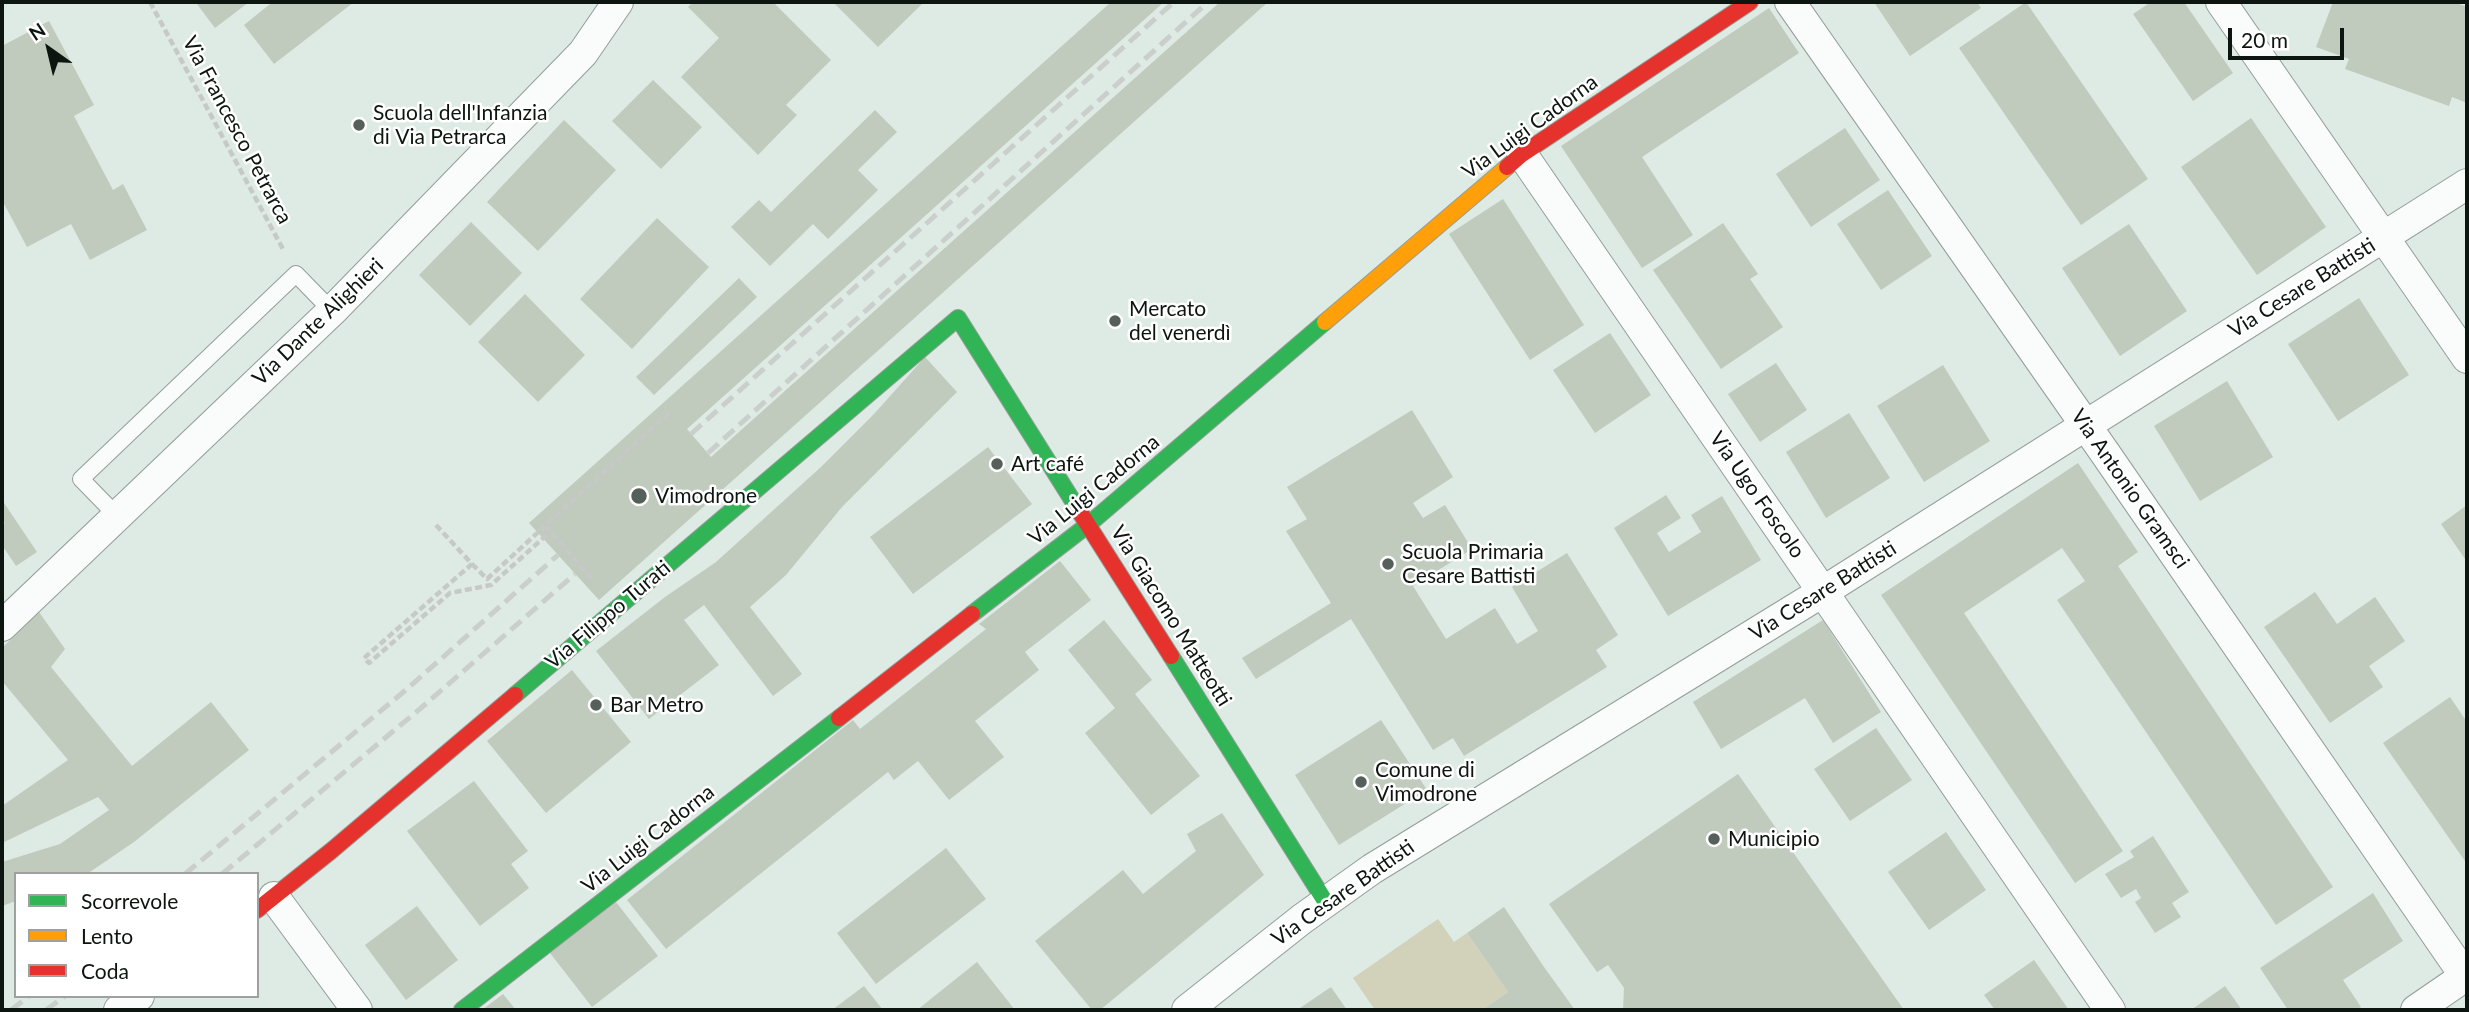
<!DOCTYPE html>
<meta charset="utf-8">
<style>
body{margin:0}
#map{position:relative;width:2469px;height:1012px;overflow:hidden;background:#deeae4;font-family:Lato,sans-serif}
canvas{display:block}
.frame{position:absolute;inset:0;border:4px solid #0c1510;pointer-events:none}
.legend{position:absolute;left:14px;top:872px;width:245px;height:126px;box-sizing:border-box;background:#fff;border:2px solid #9ea19f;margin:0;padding:9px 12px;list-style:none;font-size:21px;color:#0c1510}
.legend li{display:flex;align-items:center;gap:14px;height:35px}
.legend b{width:35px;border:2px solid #9ea19f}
.north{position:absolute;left:14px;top:14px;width:70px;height:70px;-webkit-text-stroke:5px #fff;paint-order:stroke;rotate:326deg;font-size:19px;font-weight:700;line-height:28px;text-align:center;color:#0c1510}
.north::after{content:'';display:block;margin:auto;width:24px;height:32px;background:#0c1510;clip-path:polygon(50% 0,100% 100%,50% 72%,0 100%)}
.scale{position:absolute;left:2228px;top:28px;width:116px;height:32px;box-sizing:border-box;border:4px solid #0c1510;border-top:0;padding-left:9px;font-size:21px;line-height:24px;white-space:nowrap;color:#0c1510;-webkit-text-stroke:5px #fff;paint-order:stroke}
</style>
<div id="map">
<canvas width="2469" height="1012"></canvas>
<div class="frame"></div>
<ul class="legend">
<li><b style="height:9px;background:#30b455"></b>Scorrevole</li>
<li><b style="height:9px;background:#ff9f0a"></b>Lento</li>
<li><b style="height:9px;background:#e5322d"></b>Coda</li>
</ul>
<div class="north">N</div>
<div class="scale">20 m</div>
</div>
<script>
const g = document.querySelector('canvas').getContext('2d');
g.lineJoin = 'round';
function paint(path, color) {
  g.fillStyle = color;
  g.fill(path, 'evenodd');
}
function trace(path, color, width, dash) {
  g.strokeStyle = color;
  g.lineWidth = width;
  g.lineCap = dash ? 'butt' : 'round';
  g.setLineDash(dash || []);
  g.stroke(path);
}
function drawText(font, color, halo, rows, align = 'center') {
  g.font = font + ' Lato,sans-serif';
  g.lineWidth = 5;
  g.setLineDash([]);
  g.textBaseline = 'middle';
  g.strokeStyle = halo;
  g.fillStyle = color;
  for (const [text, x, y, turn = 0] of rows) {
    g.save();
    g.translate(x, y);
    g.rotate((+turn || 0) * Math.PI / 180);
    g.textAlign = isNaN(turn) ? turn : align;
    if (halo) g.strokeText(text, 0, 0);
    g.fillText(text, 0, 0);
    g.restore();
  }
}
paint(new Path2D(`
 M1438,919l16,23 13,-9 41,59 -26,18h-107l-22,-32z`), '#d2d2bb');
paint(new Path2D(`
 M200,2h49l-34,26 -18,-24z
 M269,2h85l-80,62 -30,-39 26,-21z
 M693,2h80l58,58 -45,45 11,10 -39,40 -77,-78 38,-39 -31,-31z
 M833,2h87l2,2 -44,43z
 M1111,2h53l-477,427 24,28 509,-455h48l-669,598 -70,-77z
 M1874,2h103l4,6 -71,48z
 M2026,2l122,177 -67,46 -122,-177z
 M2151,2h33l49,71 -40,28 -60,-87z
 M2333,2h121l13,5v96l-15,-6 -3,9 -104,-37 4,-10 -33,-12z
 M1769,8l30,45 -157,104 51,78 -51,33 -81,-122z
 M49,21l45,84 -20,11 39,74 10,-6 24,46 -57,30 -19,-36 -44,23 -25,-47v-57l2,-1 -2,-5v-91z
 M653,80l49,47 -41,42 -49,-48z
 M875,110l22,22 -39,38 20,20 -50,49 -15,-15 -43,42 -39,-39 28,-27 12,12z
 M2251,118l75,109 -69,48 -76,-108z
 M564,120l52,50 -78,81 -51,-49z
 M1845,128l35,52 -69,47 -35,-53z
 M1888,190l44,66 -51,34 -44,-66z
 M1503,199l81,126 -54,35 -81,-126z
 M657,218l52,49 -77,82 -52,-50z
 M471,222l51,51 -52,53 -51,-51z
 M1723,223l35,51 -8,5 33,48 -62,42 -68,-99z
 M2129,224l58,87 -67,45 -58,-88z
 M739,278l18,19 -103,98 -18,-18z
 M525,294l60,61 -47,47 -60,-60z
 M2359,298l50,77 -71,46 -50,-77z
 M1610,333l41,62 -56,38 -42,-63z
 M925,357l32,35 -115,115 -56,68 -36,32 52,67 -29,22 -69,-91 -20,15 35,45 -70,54 -53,-68 69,-54 51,-35 105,-95 53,-53z
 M1776,363l31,47 -47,32 -32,-48z
 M1943,365l47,76 -66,41 -47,-76z
 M2227,381l46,76 -73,44 -46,-75z
 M1412,410l41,67 -40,26 10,15 22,-13 27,44 -59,37 33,53 49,-31 22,36 21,-13 -26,-44 55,-34 51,82 -22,15 11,17 -143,89 -11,-18 -20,12 -82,-131 -95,60 -14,-21 89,-55 -45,-72 21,-12 -20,-32z
 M1849,413l41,65 -64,40 -40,-66z
 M988,447l44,57 -119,90 -43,-57z
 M2078,463l60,89 -20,14 215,321 -57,38 -219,-325 28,-19 -23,-33 -98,65 159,238 -48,32 -194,-288z
 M1666,495l15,23 -24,15 12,19 32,-20 -10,-17 31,-19 39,64 -93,56 -54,-88z
 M2,500l35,52 -21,14 -14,-21v-20l3,-2 -3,-4z
 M2467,505v57l-26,-38z
 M1060,561l31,39 -66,52 14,18 -64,51 29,36 -55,43 -31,-39 -24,19 -6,-8 -222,177 -39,-49 226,-180 7,9 126,-100 -7,-5z
 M2315,592l22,32 38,-27 30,44 -36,25 14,21 -53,36 -66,-96z
 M39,612l26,37 -14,18 81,99 79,-64 38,48 -115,92 -47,32h-71v27l-14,5v-44l58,-18 49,-34 -11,-13 -96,46v-37l66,-46 -66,-79v-33z
 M1104,620l48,60 -17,14 65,82 -49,39 -66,-82 30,-25 -47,-58z
 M1823,620l58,92 -48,31 -28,-45 -84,51 -28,-47z
 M572,670l59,72 -85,71 -59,-72z
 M2450,697l17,25v142l-84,-121z
 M1381,720l46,70 -88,55 -44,-70z
 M1876,728l36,52 -62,41 -36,-52z
 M1738,774l166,236h-281l1,-22 -16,-23 -11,7 -48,-68z
 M474,781l54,70 -17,13 18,24 -49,38 -73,-95z
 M1222,813l42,62 -164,135h-8l-57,-69 88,-71 20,24 53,-43 -9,-17z
 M1946,832l40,58 -57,40 -41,-58z
 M2153,836l36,56 -17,11 9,14 -26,16 -20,-31 6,-4 -5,-9 -15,9 -16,-24 29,-17 -4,-6z
 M946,848l40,51 -110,85 -39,-51z
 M2373,893l30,48 -60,39 18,27 -5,3h-68l-28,-42z
 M616,902l42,54 -66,51 -42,-54z
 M417,906l41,54 -52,40 -41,-55z
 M1504,907l40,60 31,43h-93l26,-18 -41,-59z
 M2034,960l35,50h-74l-11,-15z
 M977,962l38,48h-98z
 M864,986l19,24h-51z
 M2225,986l17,24h-51z
 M1331,987l16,23h-45l-2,-2z
 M503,994l13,16h-34z`), '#c0cabd');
const lane = new Path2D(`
 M117,516l-36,-37 215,-205 36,37`);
const street = new Path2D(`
 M1790,2l315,451 362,526
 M2221,2l246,356
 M1522,154l588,856
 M2,626l330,-315 251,-258 35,-51
 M274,897l83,113
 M119,1010l20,-14
 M1187,1010l115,-91 70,-50 452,-278 643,-407
 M2416,1010l51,-35`);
const fast = new Path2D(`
 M972,614l117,-90 236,-202
 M1171,656l154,245
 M515,695l443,-377 123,196
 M462,1010l377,-292`);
const slow = new Path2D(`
 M1325,322l182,-155`);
const jam = new Path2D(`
 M1507,167l15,-13 228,-152
 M1081,514l90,142
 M839,718l133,-104
 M257,910l74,-59 184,-156`);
trace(lane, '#949e99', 18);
trace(street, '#949e99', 32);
trace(fast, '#949e99', 18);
trace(slow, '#949e99', 18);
trace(jam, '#949e99', 18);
trace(new Path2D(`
 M150,2l134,249
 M436,525l36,39 -108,94 5,5 81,-70 41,-8 59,-53
 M472,564l15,15 58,-53
 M592,578l-47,-52 126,-115`), '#c6c9c8', 4.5, [7, 3.5]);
trace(lane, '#fafcfb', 16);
trace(street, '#fafcfb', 30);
trace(fast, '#30b455', 16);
trace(slow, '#ff9f0a', 16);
trace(jam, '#e5322d', 16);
trace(new Path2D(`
 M691,434l483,-432
 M708,453l500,-451
 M185,874l222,-185 151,-134
 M222,874l199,-166 154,-134
 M11,1010l18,-14
 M46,1010l19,-14`), '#cacfcc', 5, [14, 7]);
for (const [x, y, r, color] of [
 [359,125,7,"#56605a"],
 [1115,321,7,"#56605a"],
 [997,464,7,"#56605a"],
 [639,496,9,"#56605a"],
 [1388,564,7,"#56605a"],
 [596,705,7,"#56605a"],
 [1361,782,7,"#56605a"],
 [1714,839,7,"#56605a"]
]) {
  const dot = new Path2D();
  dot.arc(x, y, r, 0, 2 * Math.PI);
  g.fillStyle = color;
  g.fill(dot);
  trace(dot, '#fff', 2.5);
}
drawText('21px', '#0c1510', '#fff', [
 ["Scuola dell'Infanzia",373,113],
 ["di Via Petrarca",373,137],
 ["Mercato",1129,309],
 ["del venerdì",1129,333],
 ["Art café",1011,464],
 ["Vimodrone",655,496],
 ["Scuola Primaria",1402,552],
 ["Cesare Battisti",1402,576],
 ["Bar Metro",610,705],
 ["Comune di",1375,770],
 ["Vimodrone",1375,794],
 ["Municipio",1728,839]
], 'left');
drawText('21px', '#0c1510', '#fff', [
 ["Via Luigi Cadorna",1530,127,-36],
 ["Via Francesco Petrarca",237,130,62],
 ["Via Cesare Battisti",2302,288,-32],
 ["Via Dante Alighieri",318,322,-44],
 ["Via Antonio Gramsci",2130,489,55],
 ["Via Luigi Cadorna",1094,490,-39],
 ["Via Ugo Foscolo",1757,495,55],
 ["Via Cesare Battisti",1823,591,-32],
 ["Via Filippo Turati",608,615,-40],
 ["Via Giacomo Matteotti",1171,616,58],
 ["Via Luigi Cadorna",648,839,-38],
 ["Via Cesare Battisti",1343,893,-35]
]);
</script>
